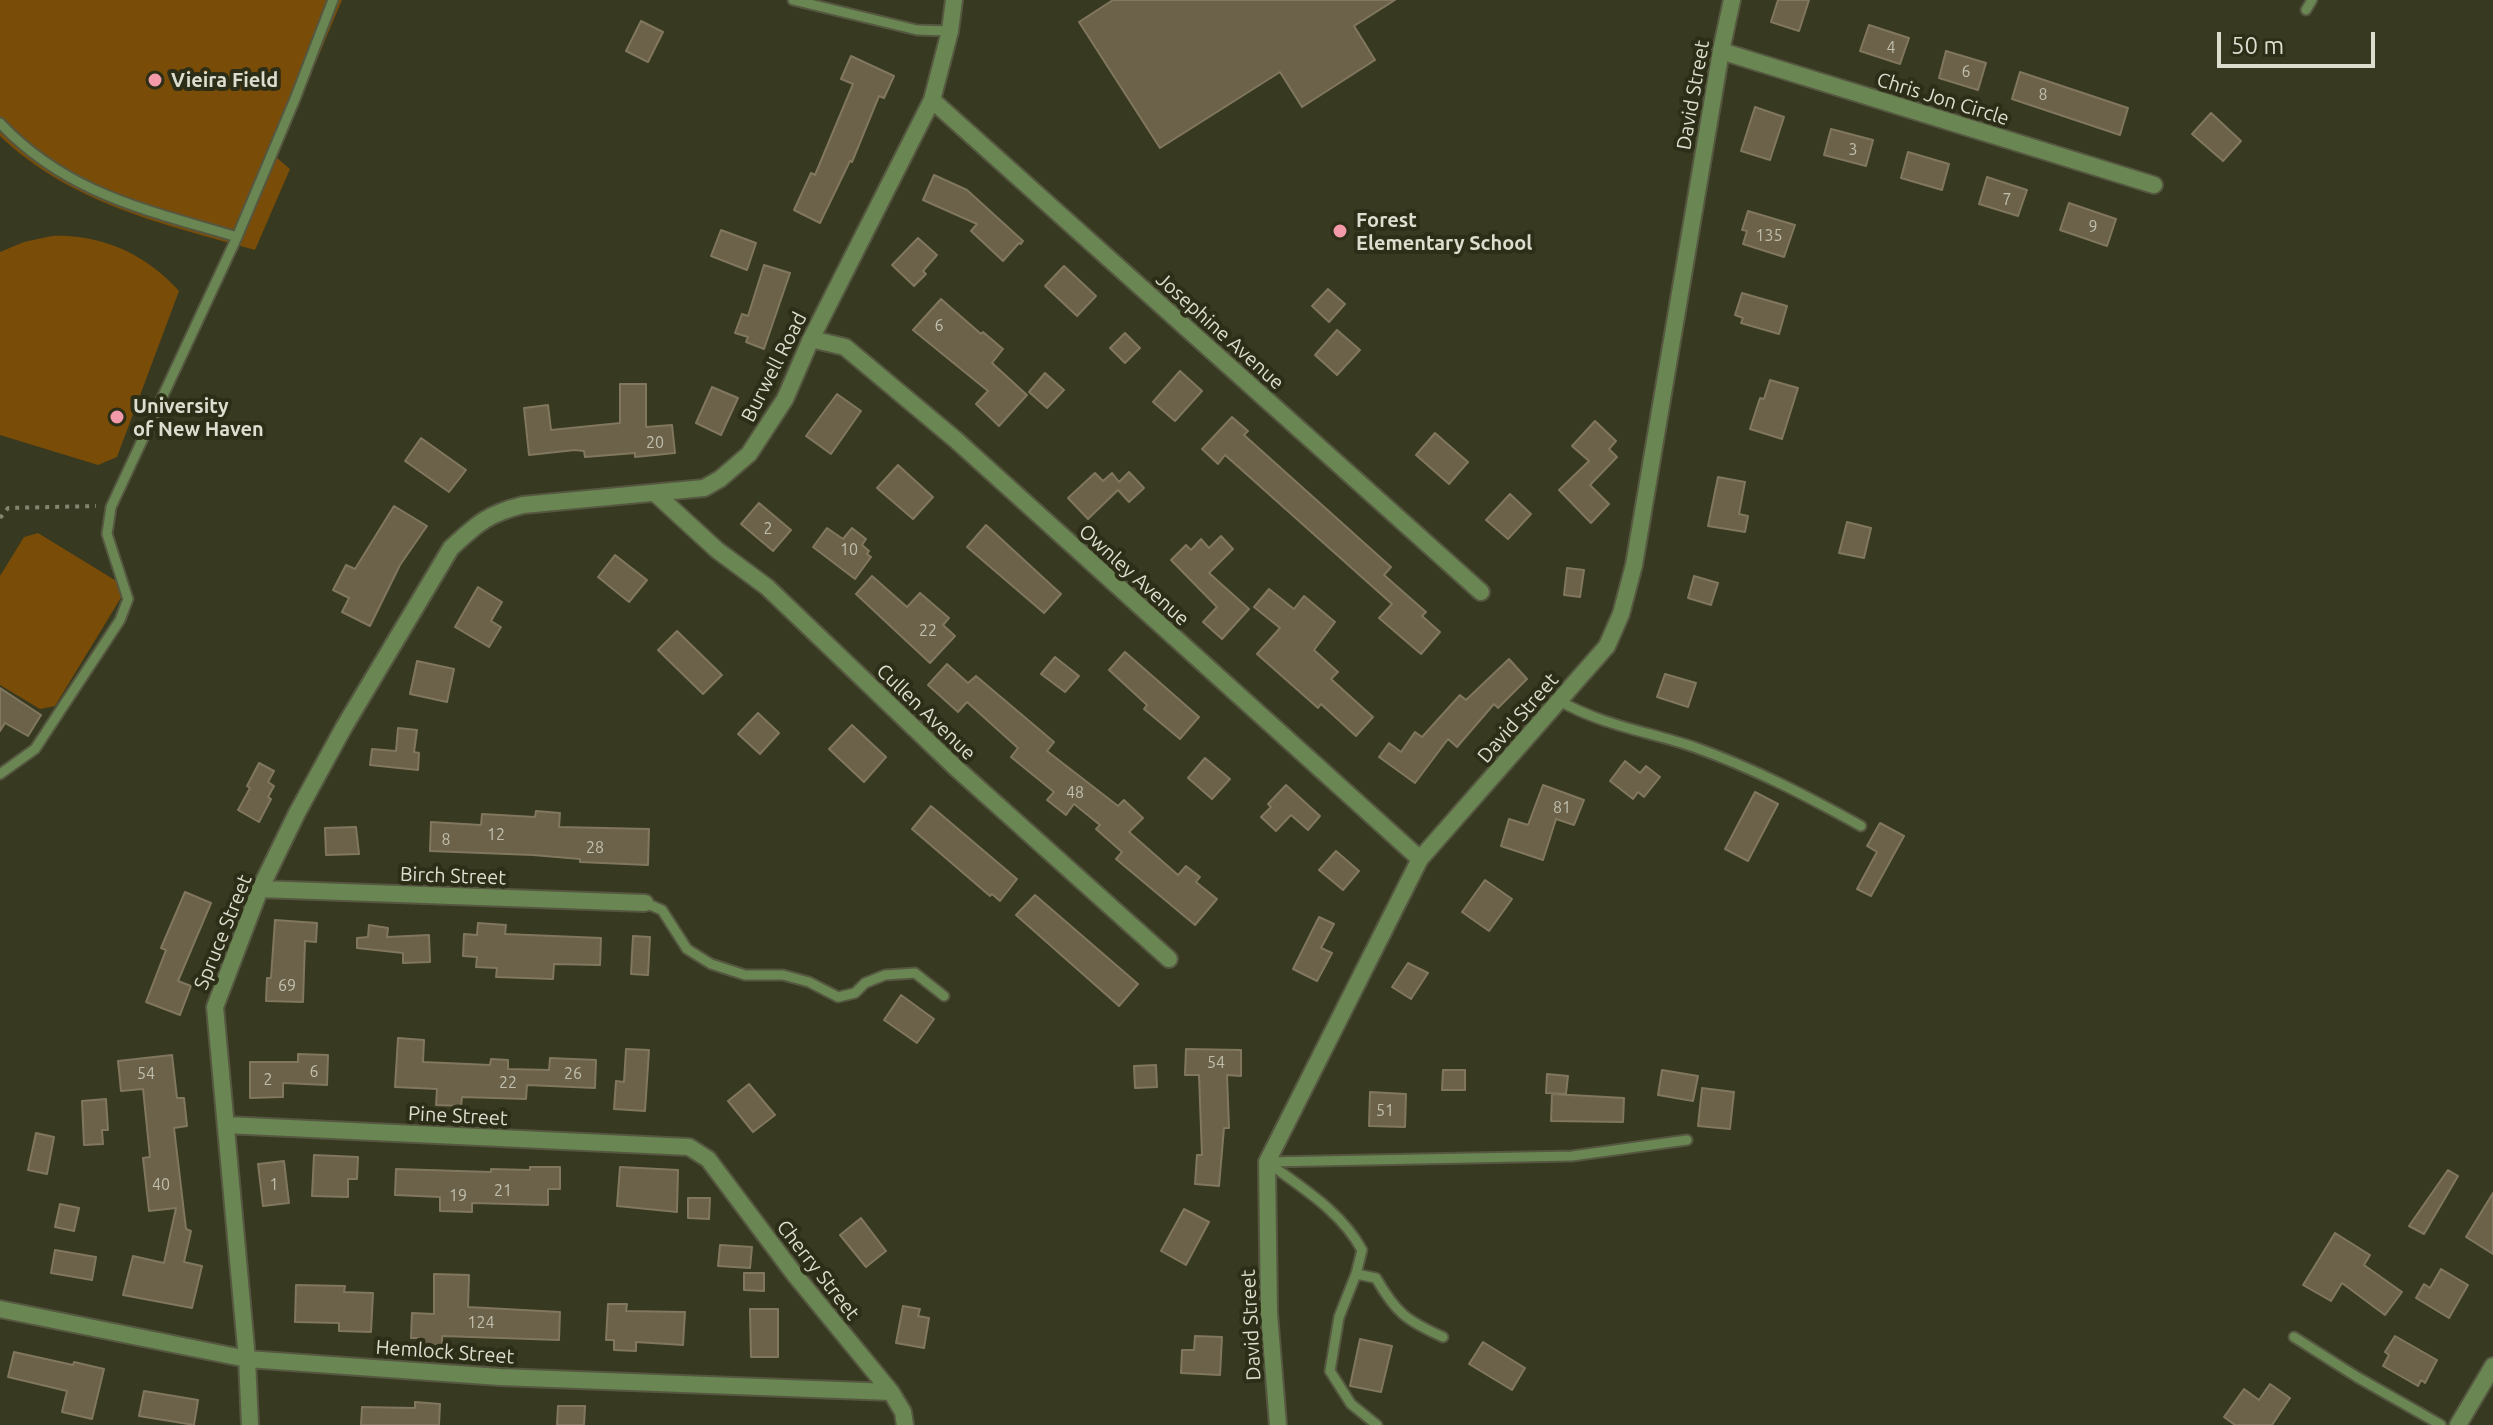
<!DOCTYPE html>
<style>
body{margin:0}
#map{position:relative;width:2493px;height:1425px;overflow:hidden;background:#373921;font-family:Ubuntu,sans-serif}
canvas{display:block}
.scale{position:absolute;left:2217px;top:32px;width:158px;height:36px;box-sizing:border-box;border:4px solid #ddded0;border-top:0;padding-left:10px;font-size:24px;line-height:28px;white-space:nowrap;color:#ddded0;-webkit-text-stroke:6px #2d2e17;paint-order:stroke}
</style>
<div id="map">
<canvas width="2493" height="1425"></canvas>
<div class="scale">50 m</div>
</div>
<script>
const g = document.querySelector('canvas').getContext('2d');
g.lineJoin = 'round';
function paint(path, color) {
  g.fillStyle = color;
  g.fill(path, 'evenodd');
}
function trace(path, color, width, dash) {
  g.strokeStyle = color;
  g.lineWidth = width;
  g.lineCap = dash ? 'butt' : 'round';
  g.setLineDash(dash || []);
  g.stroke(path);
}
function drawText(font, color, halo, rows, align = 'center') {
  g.font = font + ' Ubuntu,sans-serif';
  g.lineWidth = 8;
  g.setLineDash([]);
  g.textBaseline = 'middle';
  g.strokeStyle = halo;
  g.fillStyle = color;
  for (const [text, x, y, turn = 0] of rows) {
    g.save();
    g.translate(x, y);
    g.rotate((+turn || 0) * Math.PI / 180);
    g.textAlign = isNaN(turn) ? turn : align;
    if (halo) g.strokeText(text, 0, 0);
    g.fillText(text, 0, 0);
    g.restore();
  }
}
paint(new Path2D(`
 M0,0h342l-66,157 14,12 -35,81c-92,-26 -184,-46 -255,-114z
 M52,236c49,-2 94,18 127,55l-62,166 -19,8 -98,-30v-183l24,-10z
 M38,533l80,49 4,14 -67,110 -15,3 -40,-24v-109l24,-39z`), '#794c08');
const building = new Path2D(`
 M1113,0h282l-41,26 21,34 -73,47 -22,-35 -120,76 -81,-126z
 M1778,0h31l-10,31 -28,-9z
 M641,21l22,11 -15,30 -22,-11z
 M1869,25l40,13 -9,26 -40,-13z
 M1946,51l40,12 -8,27 -39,-12z
 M851,56l43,20 -10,22 -5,-2 -27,66 -2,-1 -30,62 -26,-13 17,-37 4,2 38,-91 -12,-5z
 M2020,72l108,36 -8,27 -108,-36z
 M1755,107l29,10 -14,43 -29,-9z
 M2211,113l30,28 -18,20 -31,-27z
 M1831,129l42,11 -7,26 -42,-11z
 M1908,152l41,12 -7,26 -41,-12z
 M934,175l33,15 56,51 -2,3 -2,-1 -16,18 -32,-30 6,-7 -54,-24z
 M1987,177l40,13 -9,26 -39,-12z
 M2069,203l47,16 -9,27 -47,-16z
 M1748,211l47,14 -11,32 -41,-13 4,-13 -5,-1z
 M721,230l35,13 -9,27 -36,-14z
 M918,238l19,17 -14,16 3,3 -12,12 -22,-21z
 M764,265l26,8 -26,76 -18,-7 2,-5 -13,-4 7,-19 6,2z
 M1064,266l32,30 -19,20 -32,-30z
 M1328,289l17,15 -16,18 -17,-16z
 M1742,293l45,13 -8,28 -38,-11 2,-5 -8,-3z
 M941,299l40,35 2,-2 20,17 -11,14 35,32 -28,31 -23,-22 12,-13 -75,-61z
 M1337,330l23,20 -23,25 -22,-20z
 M1125,333l15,15 -15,15 -15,-15z
 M1180,371l22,20 -27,30 -22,-19z
 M1045,373l19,17 -17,18 -18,-16z
 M1770,380l28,8 -16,51 -32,-10 10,-31 4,1z
 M620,384h26v43l26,-2 3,28 -40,4v-4l-50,4 -1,-6 -9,-1 -46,5 -5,-47 24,-3 3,25 69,-7z
 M712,387l26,11 -17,37 -25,-12z
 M837,394l24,17 -30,43 -25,-18z
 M1232,417l16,14 -4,4 147,132 -7,8 42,37 -4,4 18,16 -19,22 -42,-36 13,-14 -167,-149 -7,9 -16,-15z
 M1595,421l21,20 -7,8 8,8 -27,28 19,19 -18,19 -32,-33 30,-29 -17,-15z
 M1435,433l33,29 -19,22 -33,-29z
 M421,438l45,32 -17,22 -44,-31z
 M898,465l35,32 -20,22 -36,-31z
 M1129,472l15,16 -15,14 -11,-12 -30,29 -20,-21 27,-25 8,8 9,-8 7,9z
 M1718,477l27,5 -6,32 9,2 -3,16 -37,-6z
 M1510,494l21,20 -23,25 -22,-19z
 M759,503l32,27 -18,21 -32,-27z
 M394,506l33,20 -27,39 -30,61 -28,-14 7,-14 -16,-8 13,-25 9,4z
 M1847,522l24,6 -7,30 -25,-5z
 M986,525l75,69 -17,19 -77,-66z
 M827,528l16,11 9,-11 14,11 -4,6 7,6 -2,3 4,3 -16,22 -42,-32z
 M1221,536l12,13 -24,24 40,36 -27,30 -19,-17 14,-15 -46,-47 15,-15 5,5 10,-11 8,9z
 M615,555l32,25 -18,22 -31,-25z
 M1567,568l17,2 -4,27 -16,-2z
 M872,576l35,31 13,-14 29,25 -6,7 12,11 -25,27 -74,-69z
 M1694,576l24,7 -7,22 -23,-7z
 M478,587l24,15 -11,19 10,6 -12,20 -34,-20z
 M1269,589l25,20 10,-13 31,26 -21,28 24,22 -7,7 42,38 -17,19 -35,-32 -3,4 -61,-54 23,-26 -26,-21z
 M677,631l45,44 -19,19 -45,-44z
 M1125,652l74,65 -19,22 -36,-30 3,-4 -38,-35z
 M1055,657l24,19 -14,16 -24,-18z
 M1509,659l18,20 -29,29 -4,-4 -37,43 -9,-8 -33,44 -36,-26 10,-14 12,9 14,-20 7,5 38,-42 6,5z
 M417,661l37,8 -7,33 -37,-8z
 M947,664l21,19 8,-7 78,66 -7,9 71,55 6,-6 19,18 -14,14 49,43 8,-9 14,11 -4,5 21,17 -22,26 -79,-66 6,-7 -26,-23 4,-4 -26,-21 -8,11 -19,-15 7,-8 -43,-35 7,-9 -51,-46 -9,10 -30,-27z
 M1665,674l31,9 -8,24 -31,-10z
 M0,688l41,27 -13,21 -23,-13 -5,8z
 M758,713l21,20 -19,21 -22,-20z
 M852,725l34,32 -22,25 -35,-33z
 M398,728l19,2 -3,22 5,1 -1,17 -48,-5 2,-16 24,2z
 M1205,758l25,21 -18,20 -24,-21z
 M1625,761l15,12 6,-7 14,11 -16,20 -6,-5 -5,7 -23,-18z
 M259,763l15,8 -6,11 6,4 -6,11 3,2 -12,23 -21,-12 12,-22 -3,-2z
 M1286,785l34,31 -12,14 -17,-15 -15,16 -15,-14 10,-10 -3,-3z
 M1543,785l41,15 -10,25 -18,-6 -13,41 -42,-14 8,-27 19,6z
 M1755,792l23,12 -30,57 -23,-12z
 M931,806l86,73 -17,22 -8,-7 -2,2 -78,-67z
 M536,811l24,2 -1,14 90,2 -1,36 -68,-3v-3l-47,-4 -103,-4 1,-29 50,3 1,-11 53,3z
 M1880,823l24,13 -33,60 -14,-7 20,-37 -10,-6z
 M356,827l3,27 -33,1 -1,-27z
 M1336,851l23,20 -16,19 -24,-20z
 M1485,880l27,19 -23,32 -27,-19z
 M185,892l26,11 -33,78 13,5 -11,29 -34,-13 20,-52 -5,-2z
 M1035,895l103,89 -19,22 -103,-91z
 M1319,917l15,7 -13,24 11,5 -15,28 -24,-12z
 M275,920l42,3 -1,19 -11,-1 -2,61 -37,-1 1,-23h4z
 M478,923l28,2 -1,9 96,4 -1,27 -46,-1 -1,15 -57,-2 1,-9 -21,-1 1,-10 -14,-1 1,-22 13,1z
 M369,925l19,3 -1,9 42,-2 1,27 -27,1v-10l-46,-5v-10l11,-1z
 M633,936l17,1 -2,38 -17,-1z
 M1408,963l20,10 -17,26 -19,-12z
 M901,995l33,24 -17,24 -33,-23z
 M398,1038l26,2 -1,22 67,3 1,-6 17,1v9l41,1 1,-12 46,2 -1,28 -68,-3 -1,14 -64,-2 -1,9 -25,-1 1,-16 -42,-2z
 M626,1049l23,1 -4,61 -31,-2 2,-28 8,1z
 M1186,1049l55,1v26l-14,-1 2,53h-5l-5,58 -24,-2 2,-29h5l-3,-80h-14z
 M298,1054l30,1 -1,30 -44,-2v14l-33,1v-36h48z
 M172,1055l5,43h7l3,28 -13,2 12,101 5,2 -7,31 18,4 -10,42 -69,-13 10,-39 31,7 12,-55 -27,3 -6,-53 7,-1 -7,-68 -22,2 -3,-30z
 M1156,1065l1,22 -22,1 -1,-22z
 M1443,1070h22v20h-23z
 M1662,1070l36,6 -5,25 -35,-6z
 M1547,1074l21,2 -2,18 -20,-1z
 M749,1084l26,31 -22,17 -25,-31z
 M1702,1088l32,4 -4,37 -32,-3z
 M1370,1092l36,2 -1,33 -36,-1z
 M1552,1094l72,4 -1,24 -72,-1z
 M106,1099l2,31h-6l1,14 -19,1 -2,-44z
 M36,1133l18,4 -7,37 -19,-4z
 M314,1155l44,2 -1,22h-9v18l-36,-1z
 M284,1161l5,42 -26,3 -5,-42z
 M530,1167h30v22h-12v16l-76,-2v9l-32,-1v-14l-45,-2 1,-26 95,3v-3l39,1z
 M620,1167l58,3 -1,42 -60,-6z
 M2448,1170l10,6 -34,58 -15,-8z
 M2493,1193v61l-27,-17z
 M688,1198h22l-1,21 -21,-1z
 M60,1204l19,4 -5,23 -19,-4z
 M1184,1209l25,13 -23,43 -25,-14z
 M861,1218l25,33 -20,16 -26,-32z
 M2335,1233l35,22 -6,10 38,27 -17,23 -43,-32 -11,18 -28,-16z
 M720,1245l32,2 -2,21 -32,-2z
 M55,1250l41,7 -4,23 -41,-7z
 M2441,1269l27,16 -19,33 -33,-20 8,-14 6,4z
 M744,1273h20v18l-20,-1z
 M434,1274l35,1 -1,32 92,5 -1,28 -117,-4v11h-19v-9h-12l1,-25 22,1z
 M296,1285l49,1 -1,6 29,1 -2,39 -32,-1v-8l-44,-1z
 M608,1304h19l-1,7 59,1 -2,33 -47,-3v9l-22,-1v-10h-8z
 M903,1306l17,3 -2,7 11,2 -5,30 -28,-5z
 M750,1309h28v48h-27z
 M1195,1336l27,1 -2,38 -39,-2 1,-23h12z
 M2395,1336l42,24 -12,23 -4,-3 -3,6 -35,-20 6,-11 -4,-3z
 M1360,1339l32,7 -11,46 -31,-6z
 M1483,1342l42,26 -13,22 -43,-26z
 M14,1352l59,13 1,-3 30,7 -12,50 -30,-7 5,-21 -59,-14z
 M2270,1384l20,14 -18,27h-37l-11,-8 20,-28 15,11z
 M144,1391l54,9 -4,25 -55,-9z
 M415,1402l25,2 -1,21h-78l1,-18 53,1z
 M558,1406h27l-1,19h-27z`);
paint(building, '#6b6249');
trace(building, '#81775e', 2);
const service = new Path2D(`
 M793,0l124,30 33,1
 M2306,10l6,-10
 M0,123c67,71 147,87 237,114
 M1560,701c41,24 90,31 134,46 59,21 113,49 167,79
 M0,774l35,-25 85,-129 8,-21 -21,-65 4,-27 126,-270 58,-138 38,-99
 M645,903l17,7 25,39 24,15 34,11h38l26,7 29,15 17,-4 10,-10 20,-8 30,-2 29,23
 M1267,1162l305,-6 115,-16
 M1267,1162c35,26 74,49 95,88l-6,24 -17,43 -9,54 21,33 26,21
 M1356,1274l20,4c20,35 31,43 67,59
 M2294,1337l63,40 84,48`);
const minor = new Path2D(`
 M1721,51l433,134
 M932,100l549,492
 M811,339l34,8 111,93 464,419
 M656,494l61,56 50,37 188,180 214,192
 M260,889l385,14
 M226,1125l463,22 19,12 87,116 96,117 12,20 2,13
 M0,1309l247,50 253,18 391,15
 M250,1425l-3,-66 -32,-352 45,-118 37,-76 47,-86 107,-179c26,-24 36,-34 72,-43l181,-17 16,-9 29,-25 36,-55 26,-60 121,-239 18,-69 4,-31
 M1278,1425l-9,-112 -2,-151 153,-303 187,-213 14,-32 13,-49 87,-514 11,-51
 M2458,1425l35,-59`);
trace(service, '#555740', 13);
trace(minor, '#555740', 20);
trace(new Path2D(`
 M0,518l8,-10 88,-2`), '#838571', 4, [4, 6]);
trace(service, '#6a8652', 9);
trace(minor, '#6a8652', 16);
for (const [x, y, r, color] of [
 [155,80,8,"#f39aaa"],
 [1340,231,8,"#f39aaa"],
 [117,417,8,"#f39aaa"]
]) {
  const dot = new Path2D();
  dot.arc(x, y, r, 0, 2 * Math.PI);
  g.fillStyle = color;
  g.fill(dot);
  trace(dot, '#2d2e17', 3);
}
drawText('16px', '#c0bfae', null, [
 ["4",1891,48],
 ["6",1966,72],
 ["8",2043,95],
 ["3",1853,150],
 ["7",2007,200],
 ["9",2093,227],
 ["135",1769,236],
 ["6",939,326],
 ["20",655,443],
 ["2",768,529],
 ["10",849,550],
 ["22",928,631],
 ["48",1075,793],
 ["81",1562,808],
 ["12",496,835],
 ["8",446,840],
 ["28",595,848],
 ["69",287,986],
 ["54",1216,1063],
 ["6",314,1072],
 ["54",146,1074],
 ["26",573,1074],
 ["2",268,1080],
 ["22",508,1083],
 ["51",1385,1111],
 ["40",161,1185],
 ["1",274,1185],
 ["21",503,1191],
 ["19",458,1196],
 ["124",481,1323]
]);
drawText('bold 20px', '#ddded0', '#2d2e17', [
 ["Vieira Field",171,80],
 ["Forest",1356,220],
 ["Elementary School",1356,243],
 ["University",133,406],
 ["of New Haven",133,429]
], 'left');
drawText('20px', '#ddded0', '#2d2e17', [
 ["David Street",1693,95,-80],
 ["Chris Jon Circle",1943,99,17],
 ["Josephine Avenue",1220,331,42],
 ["Burwell Road",774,367,-63],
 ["Ownley Avenue",1134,575,42],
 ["Cullen Avenue",926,712,44],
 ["David Street",1518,718,-49],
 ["Birch Street",453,876,2],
 ["Spruce Street",223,932,-68],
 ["Pine Street",458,1116,3],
 ["Cherry Street",818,1270,52],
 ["David Street",1251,1325,-93],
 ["Hemlock Street",445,1352,4]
]);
</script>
